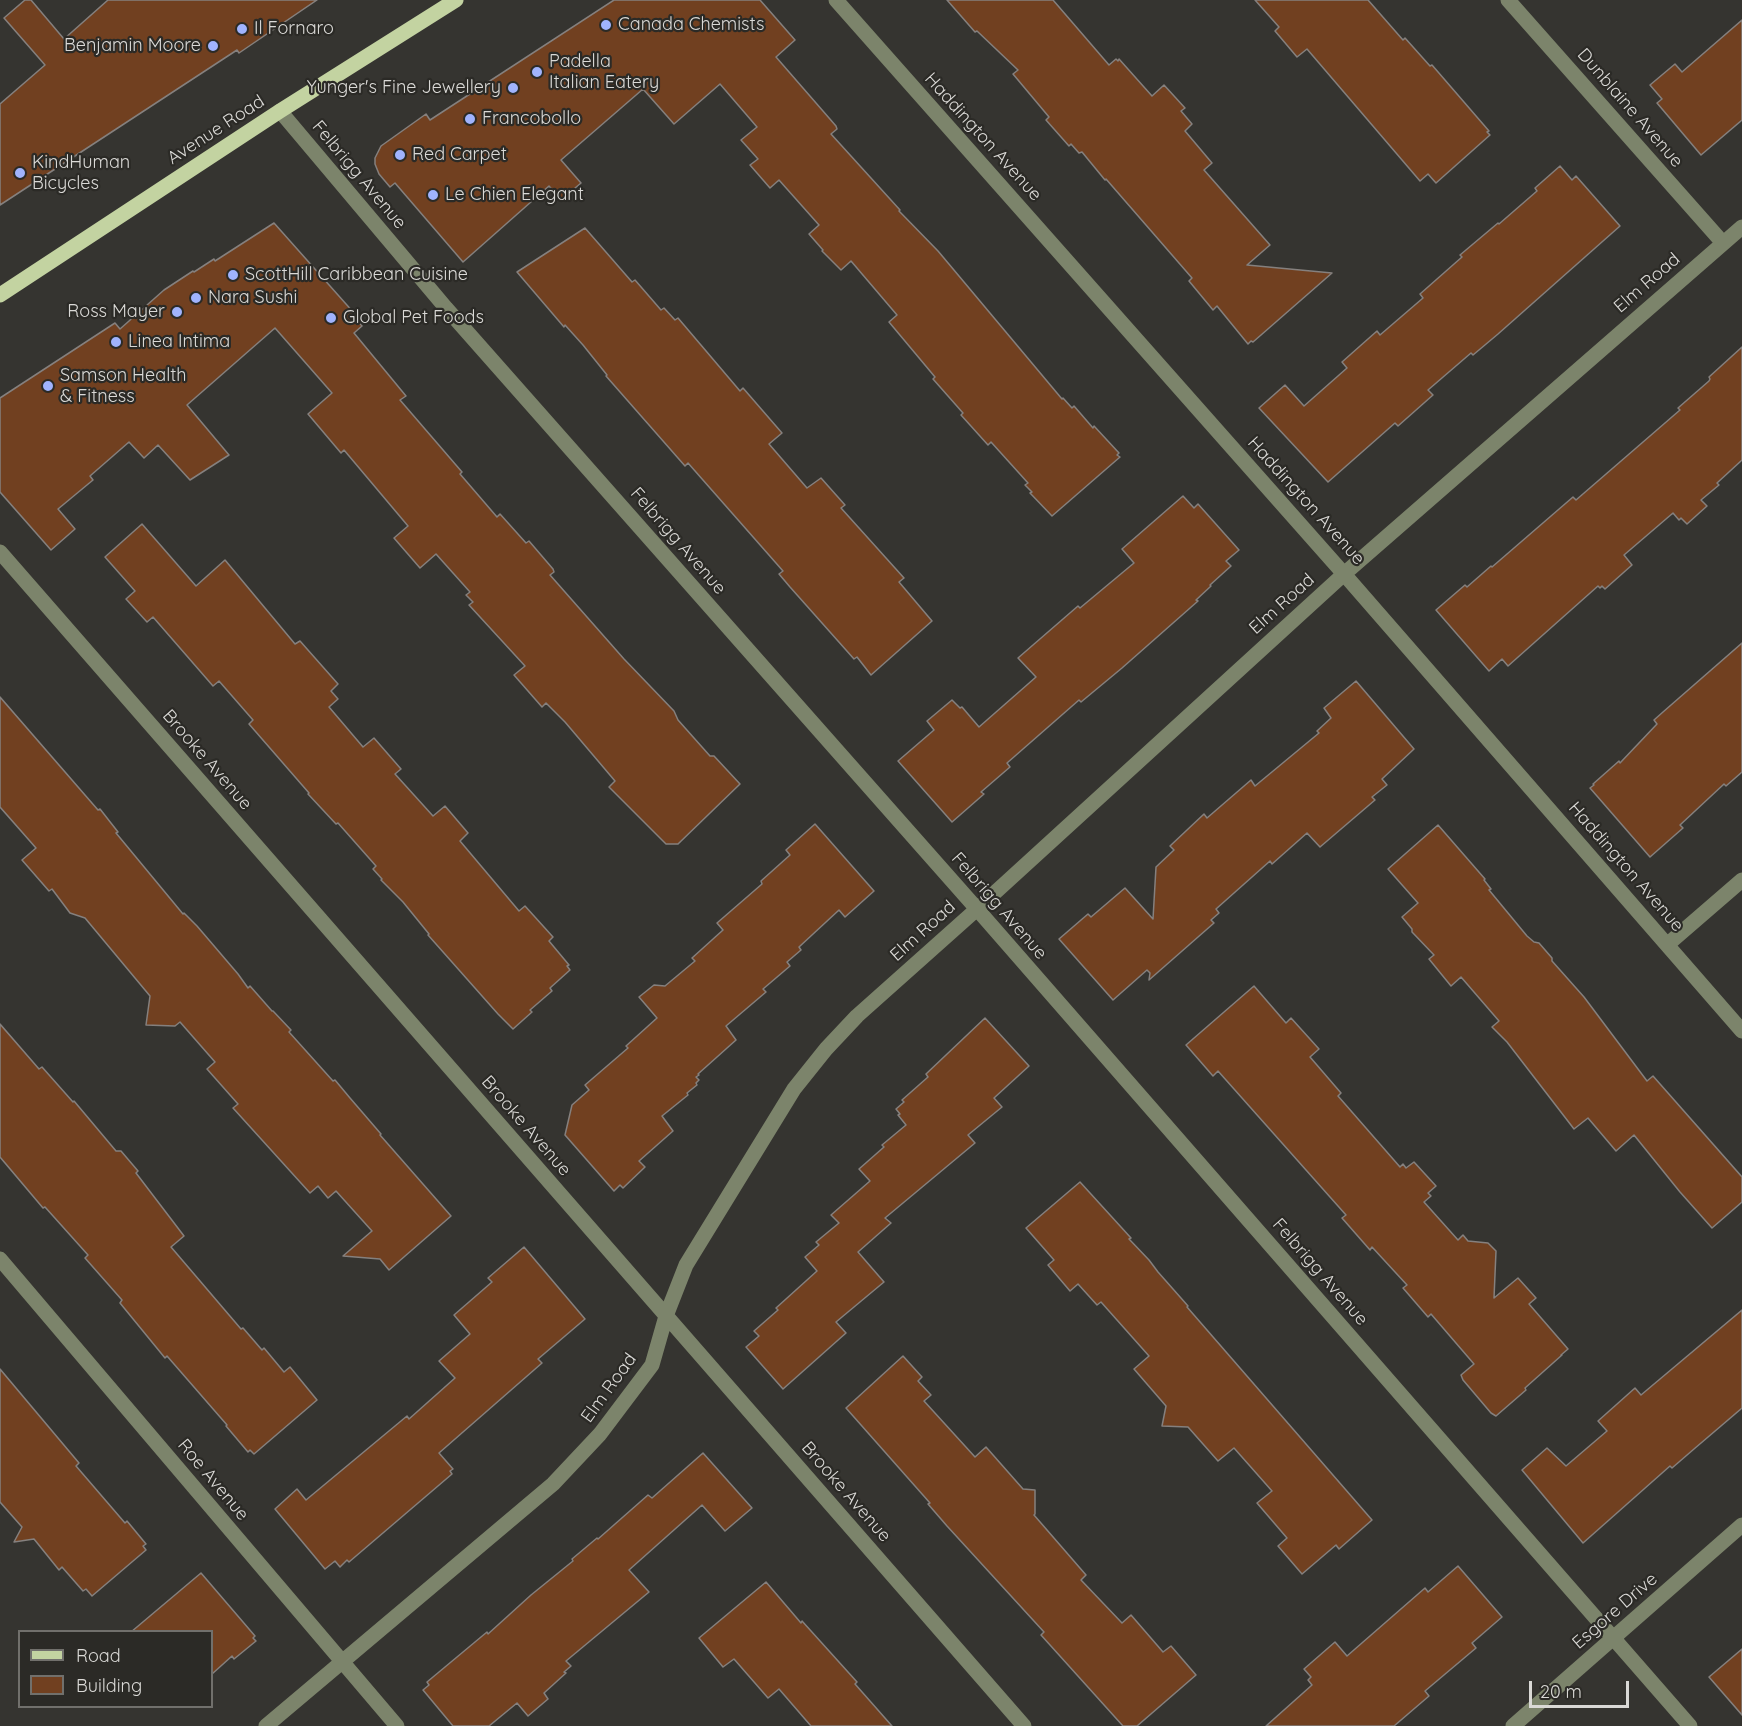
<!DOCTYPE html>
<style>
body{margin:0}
#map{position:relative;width:1742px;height:1726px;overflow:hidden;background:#353430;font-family:Quicksand,sans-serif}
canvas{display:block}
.legend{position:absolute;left:18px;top:1630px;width:195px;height:78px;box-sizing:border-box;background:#2b2a26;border:2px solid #71706c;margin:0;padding:8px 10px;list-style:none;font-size:18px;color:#dad9d6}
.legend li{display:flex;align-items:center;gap:12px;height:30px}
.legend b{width:30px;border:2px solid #71706c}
.scale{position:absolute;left:1529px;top:1681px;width:100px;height:27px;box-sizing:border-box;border:3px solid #dad9d6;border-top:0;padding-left:8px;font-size:18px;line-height:21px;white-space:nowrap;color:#dad9d6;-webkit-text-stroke:4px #2b2a26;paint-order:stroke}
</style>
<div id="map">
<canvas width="1742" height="1726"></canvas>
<ul class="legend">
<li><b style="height:8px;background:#c3d3a1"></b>Road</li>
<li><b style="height:16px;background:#714020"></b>Building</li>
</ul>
<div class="scale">20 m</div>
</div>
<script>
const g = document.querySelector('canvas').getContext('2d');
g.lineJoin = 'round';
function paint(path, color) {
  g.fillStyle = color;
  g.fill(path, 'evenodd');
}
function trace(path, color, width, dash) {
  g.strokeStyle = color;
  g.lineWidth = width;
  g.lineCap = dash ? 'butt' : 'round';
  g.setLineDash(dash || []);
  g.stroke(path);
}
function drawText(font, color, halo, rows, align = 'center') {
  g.font = font + ' Quicksand,sans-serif';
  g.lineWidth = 4.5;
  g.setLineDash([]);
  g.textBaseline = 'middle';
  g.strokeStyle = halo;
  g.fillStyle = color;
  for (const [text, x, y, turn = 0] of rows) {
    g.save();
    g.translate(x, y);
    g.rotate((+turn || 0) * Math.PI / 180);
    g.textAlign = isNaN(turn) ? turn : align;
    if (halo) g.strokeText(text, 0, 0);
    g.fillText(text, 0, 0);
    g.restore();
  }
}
const building = new Path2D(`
 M25,0h6l33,39 44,-39h209l-78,53 -2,-3 -237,155v-101l45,-39 -41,-47z
 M614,0h146l35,40 -19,17 60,69 1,3 -6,5 69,76 -1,1 39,40 124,148 1,-1 9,10 2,-2 19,22 1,-2 25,27 -2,2 3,2 -68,59 -22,-23 2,-1 -7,-7 3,-2 -37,-41 -3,3 -27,-30 2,-2 -30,-34 2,-2 -46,-55 8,-7 -46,-54 -10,9 -19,-19 1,-1 -14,-16 10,-9 -40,-45 -9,8 -20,-23 8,-6 -17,-19 16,-13 -37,-43 -46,40 -31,-35 -82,71 20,23 -20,17 -12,-14 -86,76 -68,-79 -5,4 -11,-13 -4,-10v-6l6,-12 45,-32 4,6z
 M947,0h106l56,65 7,-6 2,2 1,-2 33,37 12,-11 21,23 -4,3 11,13 -7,7 27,32 -8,7 66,75 -23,20 85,8 -79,69 -2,-1 -3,3 -31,-38 -4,4 -24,-29 3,-3 -86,-99 -1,1 -23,-28 -3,1 -8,-9 -2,2 -23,-26 3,-3 -36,-43 5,-4 -41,-39 -2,1z
 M1255,0h113l35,40 2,-2 25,28 2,-1 57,66 -2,1 3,3 -54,48 -8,-9 -8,7 -113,-132 -10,8 -22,-26 4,-4z
 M1742,20v100l-41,35 -44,-52 5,-4 -12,-14 25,-21 7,8z
 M1560,166l12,14 4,-4 44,50 -122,108 -25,21 -2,-2 -43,37 5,5 -35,31 -3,-3 -67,59 -69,-74 26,-23 19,21 43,-38 -5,-6 35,-31 3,4 43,-37 -3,-4 42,-37 -2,-2 38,-32 1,1 38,-33 -2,-3z
 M274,223l80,90 -2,1 10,12 -8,7 52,63 -6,4 62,72 -2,2 37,43 3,-3 26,29 3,-2 24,28 1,3 -4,3 74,84 50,52 4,9 32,36h4l26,28 -62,60h-12l-57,-57 6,-6 -50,-59 -19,-19 -4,4 -28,-32 11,-9 -56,-61 4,-3 -7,-7 4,-3 -34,-38 -16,14 -26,-30 14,-12 -64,-76 -3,3 -33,-39 24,-21 -57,-65 -88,77 42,50 -39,25 -32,-35 -14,13 -15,-16 -39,34 3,4 -35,29 17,20 -24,21 -51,-58v-94l115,-75 5,6 44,-39 29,-19 1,1 20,-13 1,2z
 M585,228l47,54 3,-2 26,30 3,-2 11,12 3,-2 62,73 3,-3 39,45 -13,11 38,44 14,-10 24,27 -4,3 63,70 -5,4 33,39 -61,54 -14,-18 -3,2 -64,-72 -11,-13 4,-3 -95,-108 -3,3 -79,-90 1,-1 -24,-30 -18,-20 -1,2 -47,-55z
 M1742,347v113l-25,23 2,2 -18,15 6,6 -20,18 -6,-6 -2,2 -6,-7 -49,42 8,10 -27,24 -3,-3 -2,2 -2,-2 -90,80 -6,-7 -13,12 -53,-61 29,-25 2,2 24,-21 1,1 81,-70 3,3 104,-90 -2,-2 31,-27 1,-2 -1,-2z
 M1183,496l11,12 4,-4 41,46 -13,11 5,5 -21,19 1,1 -15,14 2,1 -76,67 -41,34 -2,-2 -72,63 3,4 -29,25 3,2 -32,28 -54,-61 36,-31 -7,-9 25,-21 8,8 2,-1 17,20 57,-50 -18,-19 60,-52 2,2 54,-45 -12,-14z
 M142,524l54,62 29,-26 70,84 5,-3 38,43 -7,7 7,8 -9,8 34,40 11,-9 27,31 -6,5 38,42 12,-10 23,27 -8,8 59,70 6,-5 28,31 -4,4 20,24 -2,1 3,4 -20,18 2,3 -22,19 2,2 -19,17 -15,-15 -70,-79 1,-1 -26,-32 -22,-22 1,-1 -9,-10 3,-3 -38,-43 -2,1 -28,-30 1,-1 -60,-69 4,-4 -34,-39 -6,5 -60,-69 -6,5 -21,-23 9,-8 -30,-34z
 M1742,643v129l-16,14 -2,-2 -44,41 3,3 -33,29 -60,-69 4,-3 -1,-1 26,-23 1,2 37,-39 -3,-4 9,-8z
 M1356,681l58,68 -32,30 5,6 -15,12 3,3 -55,47 -13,-14 -35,31 -2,-3 -54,48 3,4 -8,7 3,3 -65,57 1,-7 -3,-3 -34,30 -54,-61 29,-25 3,3 34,-29 28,31 3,-52 18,-17 -4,-4 34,-32 3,4 44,-38 4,6 64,-53 -2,-2 14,-13 -7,-10z
 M0,697l98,113 2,-1 18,23 -2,1 67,81 1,-1 13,13 41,48 10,14 2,-2 22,25h1l18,19 -2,2 44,49 2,-1 15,18 31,36 -1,1 71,81 -62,54 -9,-11 -37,-3 29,-25 -36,-40 -8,7 -10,-12 -8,7 -77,-85 5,-4 -31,-35 8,-7 -35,-40 -5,4 -29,-1 4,-29 -65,-78 -15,-5 -18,-24 -3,2 -27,-31 14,-12 -36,-41z
 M815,824l59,67 -29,26 -6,-7 -40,37 2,3 -14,12 3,4 -27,23 3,3 -40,34 10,14 -38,34 1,1 -3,2 3,3 -3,3 1,2 -10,8 1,2 -26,21 11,15 -34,30 6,6 -22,21 -3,-3 -6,6 -49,-56 7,-30 17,-15 -4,-5 43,-37 -2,-2 31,-28 -18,-21 15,-12 11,1 30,-25 -3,-3 31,-28 -6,-7 45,-39 -1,-3 29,-26 -4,-5z
 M1438,825l47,54 -1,1 7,9 -2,1 38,46 7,6 5,1 13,15v3l32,36 63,84 6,-5 89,101v25l-30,26 -32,-36 -46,-57 -18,16 -28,-33 -14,11 -67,-87 -15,-15 7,-6 -38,-44 -10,9 -22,-27 5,-4 -22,-23v-3l-10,-12 16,-14 -30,-34z
 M1254,986l32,37 5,-5 28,31 -9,8 31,36 -3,3 62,71 3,-3 3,4 8,-6 22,24 -8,7 3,3 -7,6 34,38 5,-5 5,6 20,2 8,8 -2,47 24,-20 18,20 -7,6 39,45 -7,6h1l-37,33 1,2 -30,26 -5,-3 -28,-33 -2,-5 13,-11 -43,-50 -3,3 -25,-29 4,-3 -35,-38 -2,3 -28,-32 4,-3 -128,-144 -5,5 -27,-31z
 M985,1018l44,48 -35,32 8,9 -34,28 7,8 -90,75 6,5 -33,29 26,30 -48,40 10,11 -63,56 -37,-42 13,-11 -5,-5 24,-21 -2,-2 41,-37 -12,-14 14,-12 -3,-3 23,-19 -8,-8 39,-34 -11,-12 25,-22 -2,-2 24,-20 -8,-10 2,-1 -4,-5 8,-7 -2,-2 26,-23 -2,-3z
 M0,1024l39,45 3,-2 31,35 1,-1 42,50h5l17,20 -2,2 48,63 -13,11 70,82 2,-1 19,22 2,-2 20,24 6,-5 27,33 -63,54 -4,-4 -2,2 -22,-26 1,-1 -60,-69 -2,2 -45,-55 2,-3 -37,-42 3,-3 -43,-48 -2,1 -43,-51z
 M1080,1182l51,56 -2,1 20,21 9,12 30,34 -1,1 185,213 -33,29 -3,-4 -34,29 -24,-28 9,-8 -30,-35 15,-12 -38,-43 -16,13 -30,-34 -26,-1 4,-20 -32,-37 15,-13 -48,-54 -4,3 -19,-21 -8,7 -22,-26 6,-5 -28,-32z
 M524,1247l61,72 -47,40 4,4 -103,90 14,16 -3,2 2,3 -103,88 -2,-2 -7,7 -5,-6 -10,8 -50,-60 22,-20 9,11 101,-84 2,3 46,-41 -16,-17 31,-27 -16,-19 38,-33 -4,-4z
 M1742,1310v98l-48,41 -22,19 -2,-2 -87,77 -61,-73 25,-22 19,18 41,-35 -9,-10 37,-33 6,7z
 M903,1356l19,21 -4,4 13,14 -7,6 51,56 11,-10 37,42 12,1v24l-1,1 52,60 -5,5 41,43 9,-8 32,37 8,-6 25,29 -59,51h-14l-82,-91 3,-3 -97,-106 -19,-22 2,-1 -84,-95z
 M0,1369l79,94 -3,3 49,57 2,-2 19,23 -3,2 3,4 -54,46 -6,-7 -3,2 -21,-24 -3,3 -25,-31 -20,3 8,-15 -22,-25z
 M703,1453l49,55 -27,23 -23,-26 -73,65 20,22 -83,69 5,5 -7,6 2,1 -22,20 4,6 -20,17 -11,-13 -28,23h-36l-30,-36 6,-5 -2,-3 60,-50 1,2 43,-39 42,-34 -1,-2 25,-21 1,1 50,-44 4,3z
 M1458,1566l44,51 -30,26 4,5 -51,43 4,5 -35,30h-128l46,-41 -4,-5 3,-3 -7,-8 31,-27 12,14 78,-68 3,4z
 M201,1573l54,63 -2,2 3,3 -22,18 -2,-3 -20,18v-42h-81z
 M766,1582l35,41 1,-2 55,61 -2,2 37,42h-81l-32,-37 -11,9 -34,-39 -11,8 -24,-29z
 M1742,1649v66l-33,-38z`);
paint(building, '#714020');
trace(building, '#85807e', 1.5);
trace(new Path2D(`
 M836,0l508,574 398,457
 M1508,0l215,243
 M280,111l166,197 531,601 713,817
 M0,552l1024,1174
 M1668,944l74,-64
 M0,1259l397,467
 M266,1726l287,-242 47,-50 52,-69 14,-49 20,-51 108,-176 32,-40 31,-33 120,-107 367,-335 398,-347
 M1513,1726l229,-201`), '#7c846b', 15);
trace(new Path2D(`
 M0,295l280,-184 176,-111`), '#c3d3a1', 15);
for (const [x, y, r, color] of [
 [606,25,6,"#a0b3fd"],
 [242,29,6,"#a0b3fd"],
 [213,46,6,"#a0b3fd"],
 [537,72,6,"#a0b3fd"],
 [513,88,6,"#a0b3fd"],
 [470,119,6,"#a0b3fd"],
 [400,155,6,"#a0b3fd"],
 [20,173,6,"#a0b3fd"],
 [433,195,6,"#a0b3fd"],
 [233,275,6,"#a0b3fd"],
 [196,298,6,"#a0b3fd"],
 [177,312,6,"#a0b3fd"],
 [331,318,6,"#a0b3fd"],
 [116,342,6,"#a0b3fd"],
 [48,386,6,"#a0b3fd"]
]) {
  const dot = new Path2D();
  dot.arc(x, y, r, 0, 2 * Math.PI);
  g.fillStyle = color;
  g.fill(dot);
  trace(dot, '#2b2a26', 2);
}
drawText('18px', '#dad9d6', '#2b2a26', [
 ["Canada Chemists",618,25],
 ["Il Fornaro",254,29],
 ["Benjamin Moore",201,46,"right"],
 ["Padella",549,62],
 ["Italian Eatery",549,83],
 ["Yunger's Fine Jewellery",501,88,"right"],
 ["Francobollo",482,119],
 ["Red Carpet",412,155],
 ["KindHuman",32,163],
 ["Bicycles",32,184],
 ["Le Chien Elegant",445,195],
 ["ScottHill Caribbean Cuisine",245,275],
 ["Nara Sushi",208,298],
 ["Ross Mayer",165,312,"right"],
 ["Global Pet Foods",343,318],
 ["Linea Intima",128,342],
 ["Samson Health",60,376],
 ["& Fitness",60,397]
], 'left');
drawText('18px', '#dad9d6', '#2b2a26', [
 ["Dunblaine Avenue",1630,108,49],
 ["Avenue Road",216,130,-33],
 ["Haddington Avenue",983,137,48],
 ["Felbrigg Avenue",359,175,50],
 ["Elm Road",1647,283,-41],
 ["Haddington Avenue",1306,501,48],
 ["Felbrigg Avenue",678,541,49],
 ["Elm Road",1282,604,-42],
 ["Brooke Avenue",207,760,49],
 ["Haddington Avenue",1626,867,49],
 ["Felbrigg Avenue",999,906,49],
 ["Elm Road",923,931,-42],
 ["Brooke Avenue",526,1126,49],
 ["Felbrigg Avenue",1320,1272,49],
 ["Elm Road",609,1388,-54],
 ["Roe Avenue",213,1480,50],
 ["Brooke Avenue",846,1492,49],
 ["Esgore Drive",1615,1611,-41]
]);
</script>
